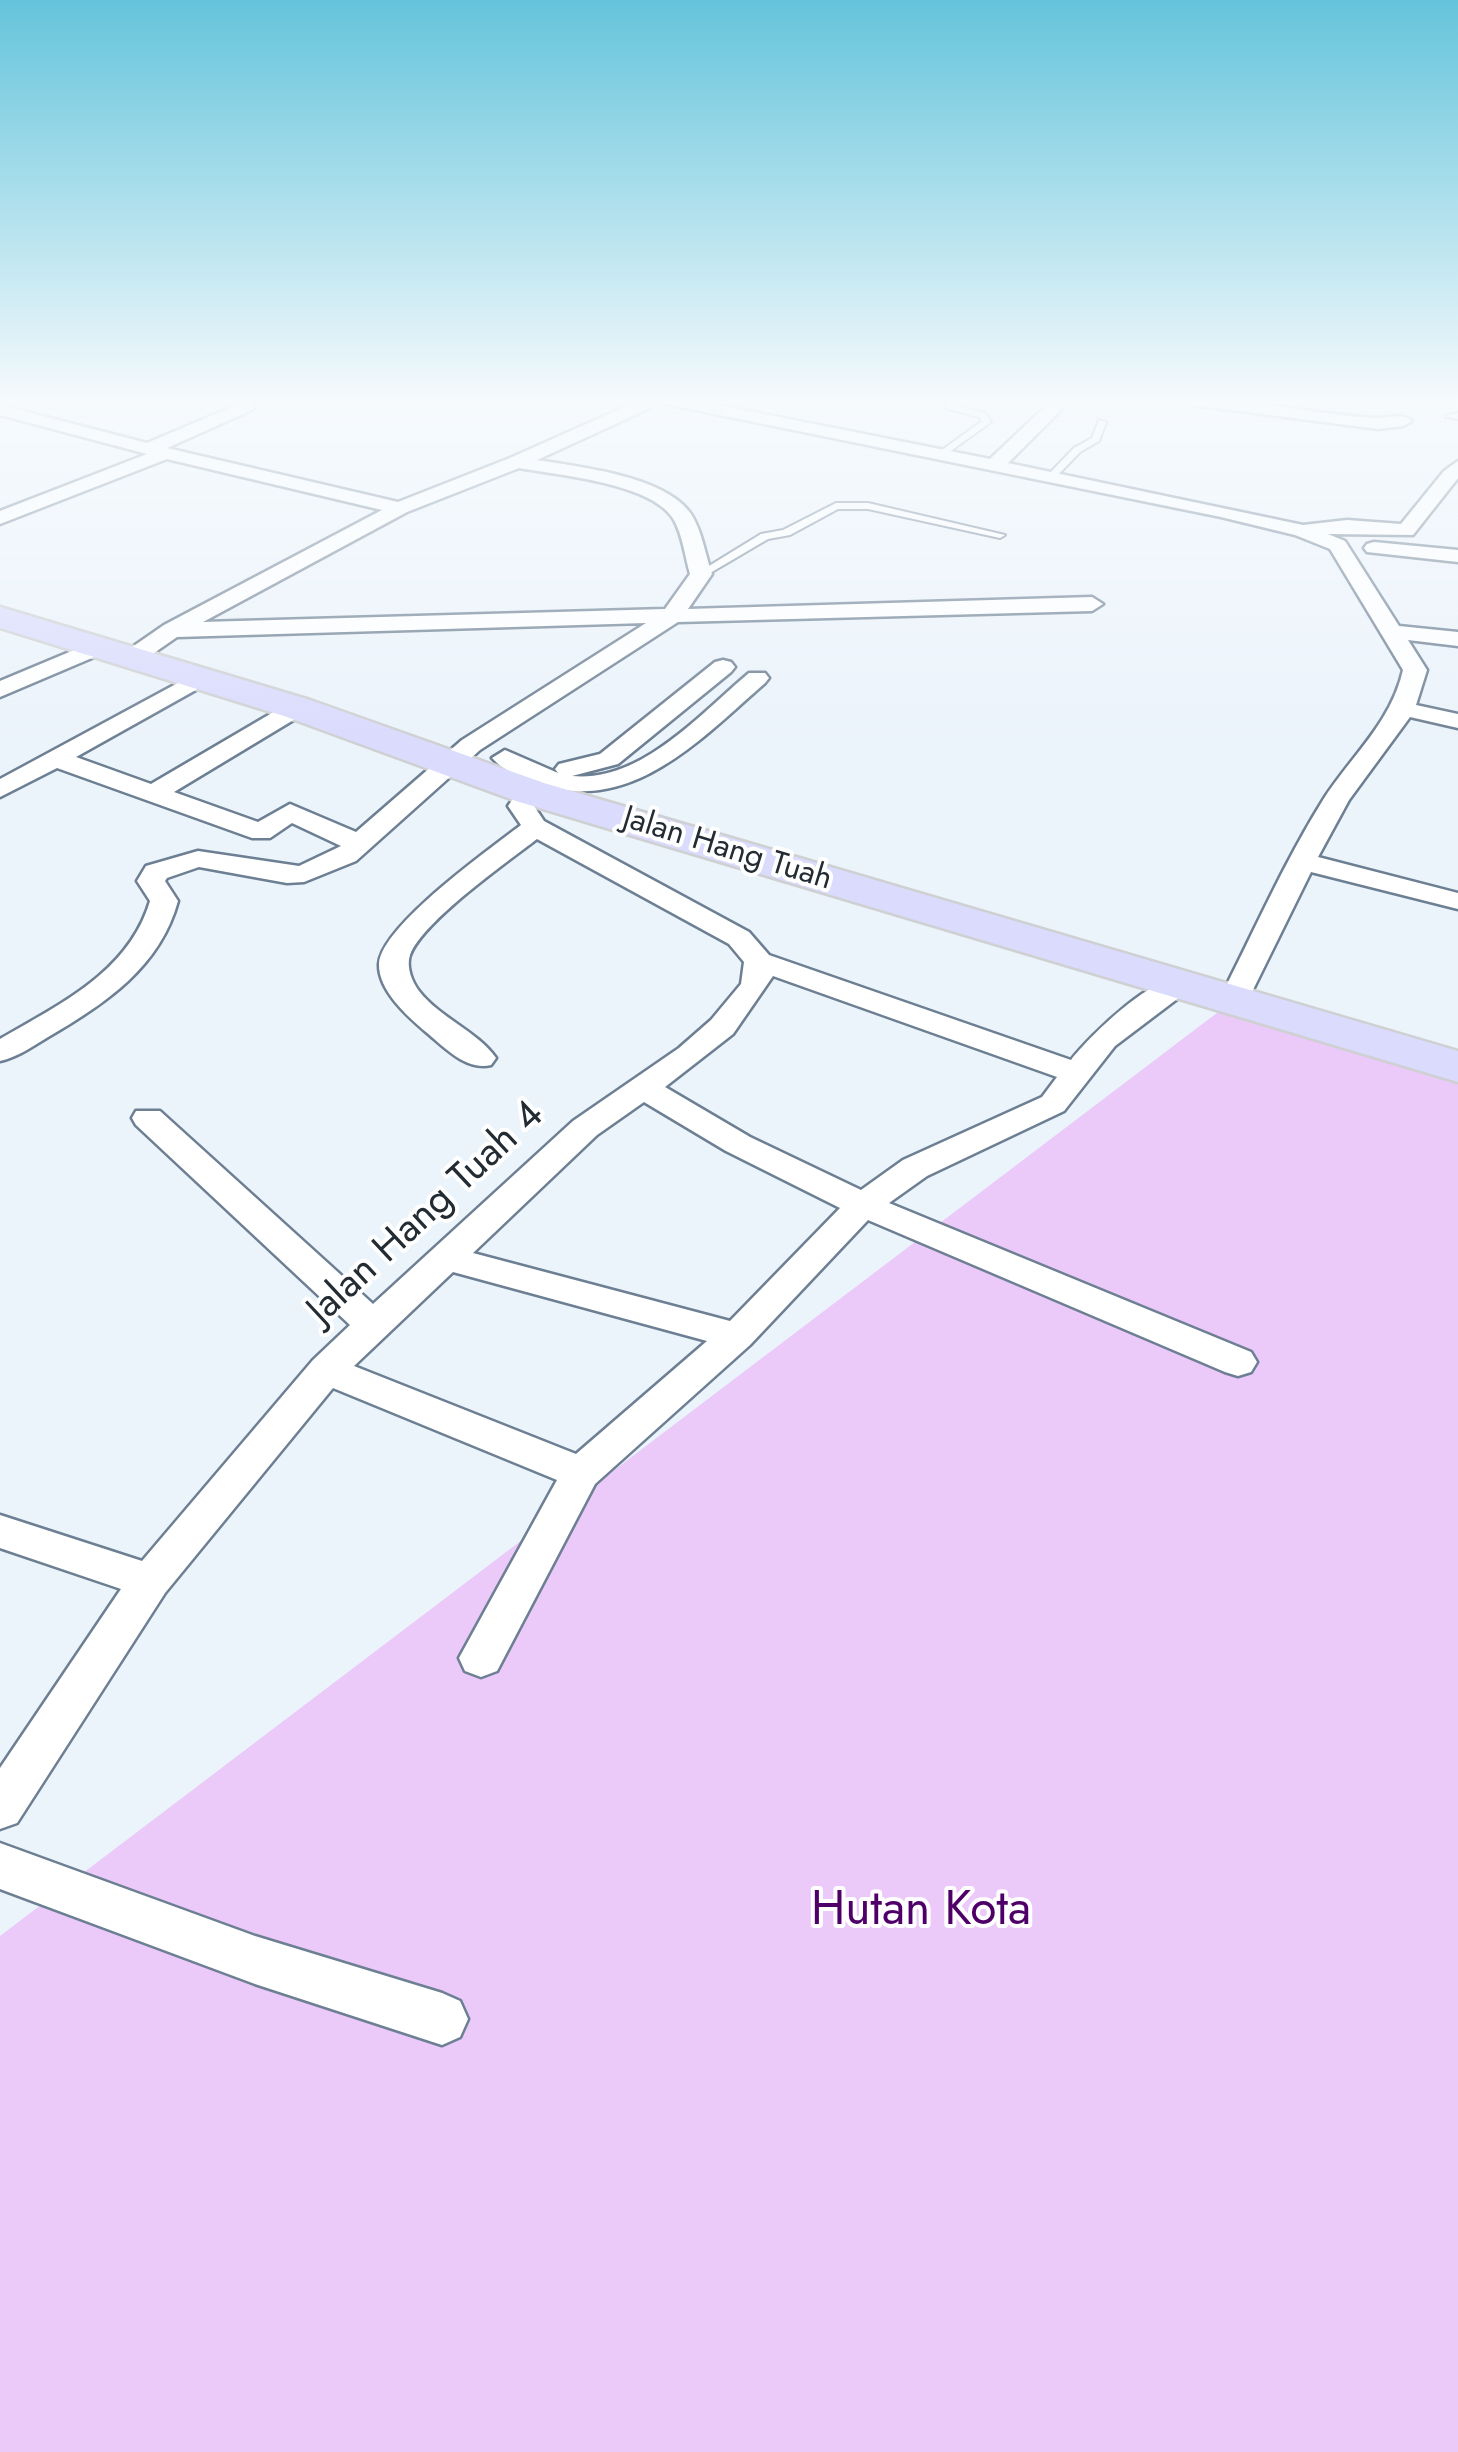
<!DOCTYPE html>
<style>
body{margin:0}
canvas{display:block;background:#ebf3fb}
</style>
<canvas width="1458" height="2452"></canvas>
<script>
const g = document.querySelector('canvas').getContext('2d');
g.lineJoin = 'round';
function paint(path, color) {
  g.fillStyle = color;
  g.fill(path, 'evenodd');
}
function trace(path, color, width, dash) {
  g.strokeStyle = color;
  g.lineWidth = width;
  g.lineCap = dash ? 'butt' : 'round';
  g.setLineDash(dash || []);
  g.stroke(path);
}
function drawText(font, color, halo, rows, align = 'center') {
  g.font = font + ' Jost,sans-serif';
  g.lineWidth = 8;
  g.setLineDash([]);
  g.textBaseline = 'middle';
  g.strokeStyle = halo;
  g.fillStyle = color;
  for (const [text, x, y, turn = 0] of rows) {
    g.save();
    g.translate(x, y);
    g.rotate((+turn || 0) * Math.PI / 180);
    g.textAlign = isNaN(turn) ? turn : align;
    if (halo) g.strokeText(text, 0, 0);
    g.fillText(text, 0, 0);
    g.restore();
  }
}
paint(new Path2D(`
 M1234,1000l224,70v1382h-1458v-516z`), '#ebc9f9');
const service = new Path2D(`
 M948,403l37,10 6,9 -50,36 -5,-3 2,-2 44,-32 -3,-4 -34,-9z
 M1458,413v6l-12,-2 1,-2z
 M1099,420l7,2 -7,19 -19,11 -26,27h-6v-4l26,-27 18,-10z
 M836,503h32l137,32 -5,3 -132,-29h-30l-48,26 -22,4 -63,37 -9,-2 65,-40 22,-4z`);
const minor = new Path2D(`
 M640,400h53l297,59 62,-59h19l-63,63 295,62 44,-5 54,4 43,-53 14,-10v17l-45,57 -85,-1 17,7 54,85 59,6v14l-50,-6 19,30 -11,35 42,9v14l-48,-11 -61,83 -31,57 140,36v16l-147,-37 -66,134h-22l-4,-6c34,-66 64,-136 104,-200 28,-44 68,-77 80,-130l-73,-121 -35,-14 -74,-18 -560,-114 -124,57c43,7 128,16 154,54 11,17 14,40 21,60l-24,35 404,-12 11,7 -11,7 -414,11 -198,128 -124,111 -52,21 -17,1 -88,-16 -32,11 -2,3 13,20c-18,66 -73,103 -130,136 -15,9 -30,20 -48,24v-22c60,-35 129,-67 150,-138l-13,-20 9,-15 52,-15 101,15 42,-20 -49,-23 -22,15h-18l-195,-70 -57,29v-18l202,-109 12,7 -4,5 -134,75 75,27 138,-81h16l4,5 -4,5 -131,79 84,30 32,-18 66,28 106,-92 184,-117 -469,14 -36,25h-16l-3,-5 3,-5 39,-27 218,-115 -215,-51 -167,65v-13l147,-57 -147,-39v-10l147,38 99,-42 9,5 -3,4 -85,38 231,54 112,-44zM519,468c39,7 134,15 155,52 9,16 11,37 16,54l-25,35 -462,13 204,-110z
 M1184,400c64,-3 127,14 190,18 14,1 27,-6 38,3l-9,5 -25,3 -185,-24z
 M1374,542l84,8v12l-91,-10 -3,-4 3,-4z
 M98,640l11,7 -3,5 -106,45v-16z
 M723,660l8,2 4,5 -4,5 -113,92 -46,12c69,7 129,-63 177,-103h16l4,5 -4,5c-62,54 -135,134 -226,100 -15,-5 -36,-12 -47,-25l13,-8 53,23 -3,-4 4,-5 41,-10 115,-92z
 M530,784l13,8 -9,14 10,15 205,111 20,23 302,105c20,-25 85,-90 118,-82l4,6 -4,6 -74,56 -51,65 -137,65 -38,27 362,149 6,10 -6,10 -13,4 -13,-4 -357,-152 -118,125 -155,139 -98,187 -16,6 -16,-6 -6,-13 98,-178 -224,-92 -168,205 -148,230 -17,6v-61l121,-179 -121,-41v-33l142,46 171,-201 37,-35 -214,-200 -4,-7 4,-7h24l213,193 200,-183 106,-73 32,-28 30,-36 3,-22 -15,-18 -192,-105c-31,24 -114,82 -127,116 -4,12 2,27 9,36 21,27 58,40 77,67l-5,7c-25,6 -47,-18 -65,-33 -19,-16 -48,-42 -47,-68 2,-38 111,-115 142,-139l-13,-19 13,-19zM773,976l284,101 -15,20 -139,63 -42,30 -111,-53 -85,-50 68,-53zM644,1102l82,49 114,57 -110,113 -257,-68 124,-118zM453,1272l254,69 -131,113 -222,-88z
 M0,1843l255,93 187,57 18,8 8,18 -8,18 -18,8 -187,-61 -255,-95z`);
const primary = new Path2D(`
 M0,607l310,93 234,83 914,268v31l-942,-281 -232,-85 -284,-88z`);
trace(service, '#6d7f92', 4);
trace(minor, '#6d7f92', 5);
trace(primary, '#cfd0d2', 5);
paint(service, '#fff');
paint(minor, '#fff');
paint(primary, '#dadbfd');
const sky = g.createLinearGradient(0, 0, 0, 743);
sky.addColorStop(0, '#64c4db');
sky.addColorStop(0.54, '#f6fafd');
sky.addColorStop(1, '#f6fafd00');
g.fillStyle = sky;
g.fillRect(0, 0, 1458, 743);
drawText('32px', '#232b33', '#fff', [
 ["Jalan Hang Tuah",727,850,17]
]);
drawText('40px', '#232b33', '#fff', [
 ["Jalan Hang Tuah 4",427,1214,-43]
]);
drawText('48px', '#4f0068', '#fff', [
 ["Hutan Kota",921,1912]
]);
</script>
